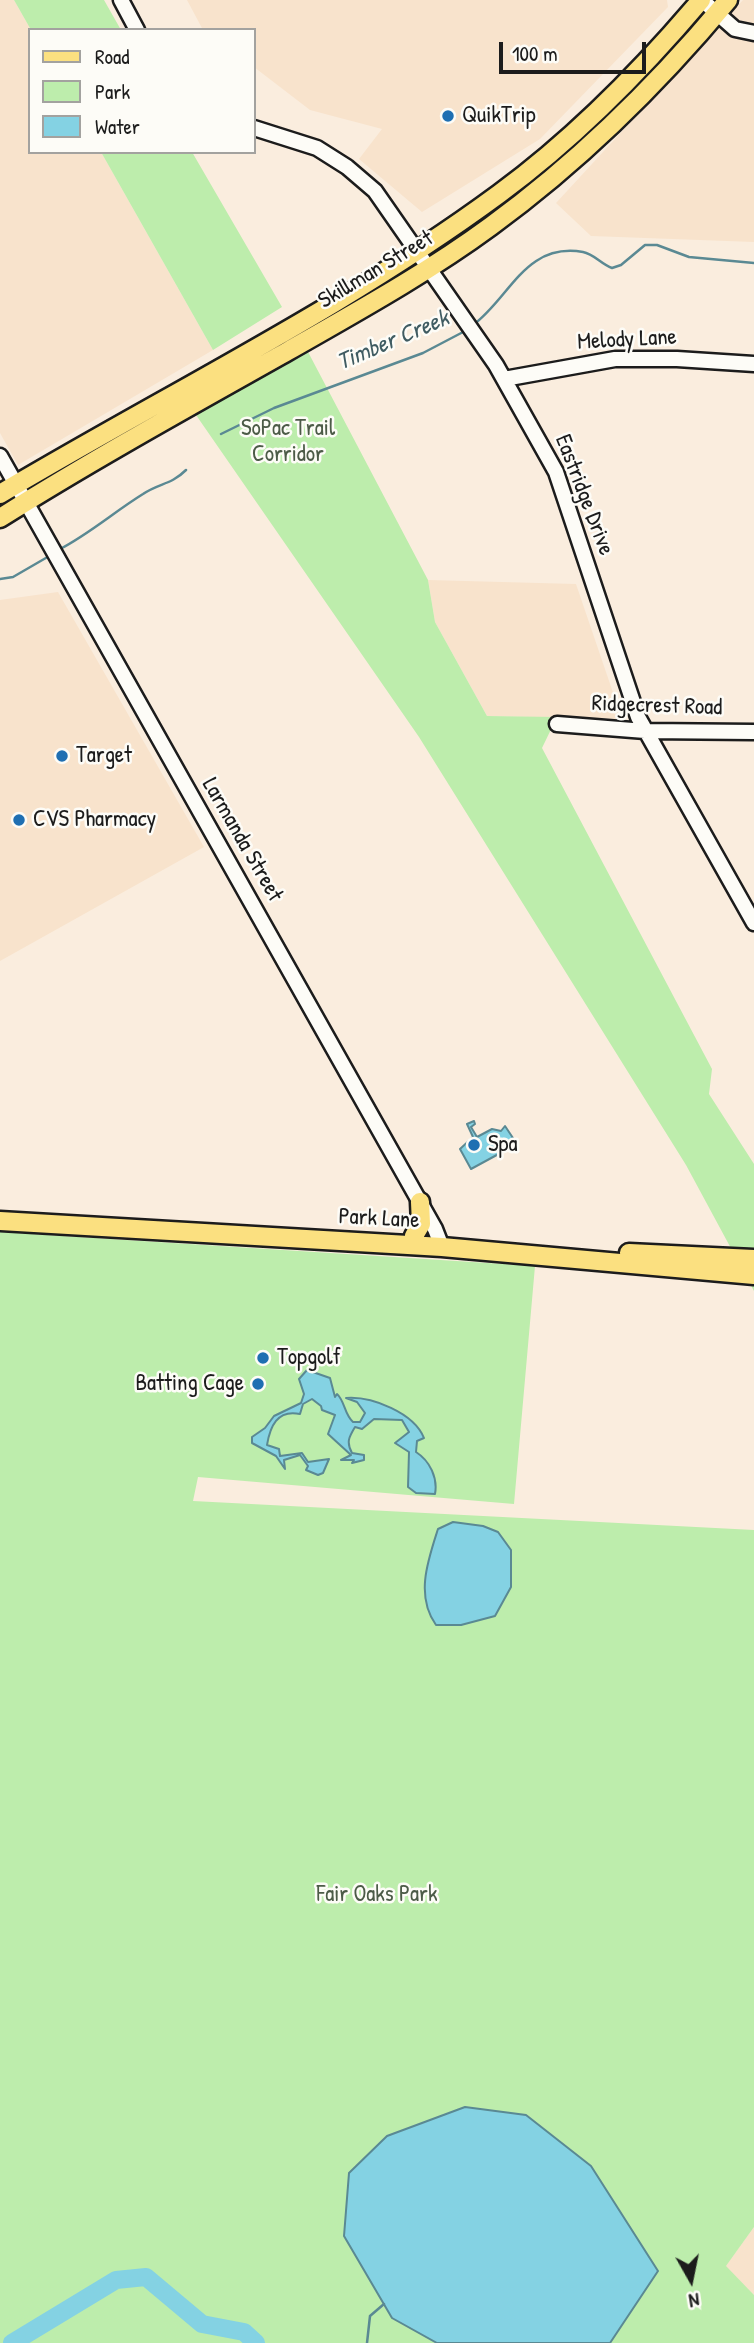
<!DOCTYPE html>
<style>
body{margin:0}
#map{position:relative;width:754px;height:2343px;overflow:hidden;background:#faedde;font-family:"Patrick Hand",sans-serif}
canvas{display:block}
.legend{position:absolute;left:28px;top:28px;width:228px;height:126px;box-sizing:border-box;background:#fdfcf7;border:2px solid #a3a29f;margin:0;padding:9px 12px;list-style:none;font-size:21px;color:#1c1c1c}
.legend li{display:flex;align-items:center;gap:14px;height:35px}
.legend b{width:35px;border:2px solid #a3a29f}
.north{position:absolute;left:656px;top:2245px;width:70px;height:70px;-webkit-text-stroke:5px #fdfcf7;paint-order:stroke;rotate:171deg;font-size:19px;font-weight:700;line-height:28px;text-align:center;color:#1c1c1c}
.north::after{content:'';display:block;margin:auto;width:24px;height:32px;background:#1c1c1c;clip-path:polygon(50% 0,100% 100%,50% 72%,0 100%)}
.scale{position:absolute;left:499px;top:42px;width:147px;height:32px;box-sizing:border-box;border:4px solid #1c1c1c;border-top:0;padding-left:9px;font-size:21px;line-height:24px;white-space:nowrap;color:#1c1c1c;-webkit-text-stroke:5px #fdfcf7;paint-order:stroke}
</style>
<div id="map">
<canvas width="754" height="2343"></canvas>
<ul class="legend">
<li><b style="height:9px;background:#fbe080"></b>Road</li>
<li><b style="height:19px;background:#bdedac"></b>Park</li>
<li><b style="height:19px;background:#84d2e3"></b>Water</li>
</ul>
<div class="north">N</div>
<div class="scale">100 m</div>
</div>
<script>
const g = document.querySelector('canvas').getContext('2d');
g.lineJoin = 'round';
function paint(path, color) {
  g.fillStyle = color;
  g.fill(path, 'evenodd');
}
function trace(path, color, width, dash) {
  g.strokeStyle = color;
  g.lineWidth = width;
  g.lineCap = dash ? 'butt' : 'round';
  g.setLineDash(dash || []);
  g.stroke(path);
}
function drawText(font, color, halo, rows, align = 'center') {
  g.font = font + ' "Patrick Hand",sans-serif';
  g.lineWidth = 5;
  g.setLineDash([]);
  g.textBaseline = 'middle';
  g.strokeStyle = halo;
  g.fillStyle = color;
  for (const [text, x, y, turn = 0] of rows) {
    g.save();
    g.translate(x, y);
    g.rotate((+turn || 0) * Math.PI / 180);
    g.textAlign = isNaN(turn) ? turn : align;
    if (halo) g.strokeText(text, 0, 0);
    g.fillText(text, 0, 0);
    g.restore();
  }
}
paint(new Path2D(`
 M0,0h14l17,30 -1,122h71l112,198 -195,115 -18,-32z
 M187,0h480l1,7 -128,132 -118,73 -63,-53 23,-30 -72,-19 -56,-43v-37h-51z
 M743,0h11v242l-163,-6 -35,-33z
 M428,580l148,4 46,135 -135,-3 -52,-94z
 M58,592l146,255 -204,114v-361z
 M754,2227v68l-29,-28z`), '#f8e3cc');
paint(new Path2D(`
 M14,0h90l17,30h-90z
 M101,152h91l90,155 -69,43z
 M307,350l121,230 7,42 52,94 70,1 -15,31 170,321 -3,25 45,70v127l-68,-126 -267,-428 -223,-322z
 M0,1232l535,34 -21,238 -316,-27 -5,24 561,29v697l-28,39 28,29v48h-754z`), '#bdedac');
const water = new Path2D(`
 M474,1121l1,3 -4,3 6,10 15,-8 9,2 4,-5 12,18 -46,25 -11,-20 13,-12 -6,-13z
 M307,1370l23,8 5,19 2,-3c8,7 7,20 16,28h7l5,-9 -8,-11 -11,-4c26,-2 68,15 78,40l-7,3 -1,11c14,9 22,26 19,42l-19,-1 -8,-6 1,-35 -14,-9 14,-11 -7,-12 -28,-1 -12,10 -7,-2c-6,10 -9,15 -3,26l12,2v5l-12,3 2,-3h-13l10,-5 -23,-21 7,-19 -13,-5 -1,-4 -9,-7 -9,5 -3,10c-23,-5 -30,13 -33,31l12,4 1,7 22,-3 6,9 21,-3 -6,14 -5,2 -12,-5 2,-4 -8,-11 -16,5 1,9 -9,-13 -24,-13v-6l13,-9 9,-12 27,-13 3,-9 -5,-15z
 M453,1522l30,4 15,6 13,18v37l-16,29 -34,9h-25c-21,-29 -8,-65 2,-96z
 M465,2107l61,8 65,51 67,105 -48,72h-173l-45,-25 -48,-82 5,-63 38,-37z`);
paint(water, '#84d2e3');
trace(water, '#5a8993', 2);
trace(new Path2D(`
 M473,325c37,-27 52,-83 110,-73 11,2 18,12 29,16l9,-3 24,-20h12l32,12 65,6
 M221,434l53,-26 149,-55 42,-22
 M60,549c29,-15 54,-37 83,-55 16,-11 28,-9 43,-24
 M0,579l13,-2 38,-22
 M367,2343l3,-27 14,-12`), '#5a8993', 2.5);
trace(new Path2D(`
 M12,2343l104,-63 30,-3 56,47 42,8 12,11`), '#84d2e3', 18);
const minor = new Path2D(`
 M121,0l16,30
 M702,0l33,29 19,4
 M254,128l63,20 30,19 28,24 121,174 60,107 82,245 116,206
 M504,379l111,-20h62l77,5
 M0,456l435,773 7,18
 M557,724l88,7 109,1`);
const major = new Path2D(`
 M0,494c166,-99 343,-185 499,-300 75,-55 142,-123 202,-194
 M0,518c94,-59 192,-113 288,-167 70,-40 139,-78 203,-125 89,-65 167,-142 237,-226
 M0,1221l442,26 312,28
 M414,1236l7,-12 -1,-22
 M629,1253l125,6`);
trace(minor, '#1c1c1c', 19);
trace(major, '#1c1c1c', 23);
trace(minor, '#fdfcf7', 14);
trace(major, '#fbe080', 18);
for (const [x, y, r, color] of [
 [448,116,7,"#1f6fb2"],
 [62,756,7,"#1f6fb2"],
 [19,820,7,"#1f6fb2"],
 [474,1145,7,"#1f6fb2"],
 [263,1358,7,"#1f6fb2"],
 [258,1384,7,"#1f6fb2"]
]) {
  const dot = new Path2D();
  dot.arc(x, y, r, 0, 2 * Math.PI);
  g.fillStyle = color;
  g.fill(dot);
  trace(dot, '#fdfcf7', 2.5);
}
drawText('23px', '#1c1c1c', '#fdfcf7', [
 ["QuikTrip",462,116],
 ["Target",76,756],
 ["CVS Pharmacy",33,820],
 ["Spa",488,1145],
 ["Topgolf",277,1358],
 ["Batting Cage",244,1384,"right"]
], 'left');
drawText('23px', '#1c1c1c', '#fdfcf7', [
 ["Skillman Street",376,270,-31],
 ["Melody Lane",627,340,-3],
 ["Eastridge Drive",584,495,69],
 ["Ridgecrest Road",657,706,2],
 ["Larmanda Street",242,840,60],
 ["Park Lane",379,1219,3]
]);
drawText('23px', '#4c5b47', '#fdfcf7', [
 ["SoPac Trail",288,429],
 ["Corridor",288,455],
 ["Fair Oaks Park",377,1895]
]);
drawText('italic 24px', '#405c62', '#fdfcf7', [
 ["Timber Creek",393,341,-23]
]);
</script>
